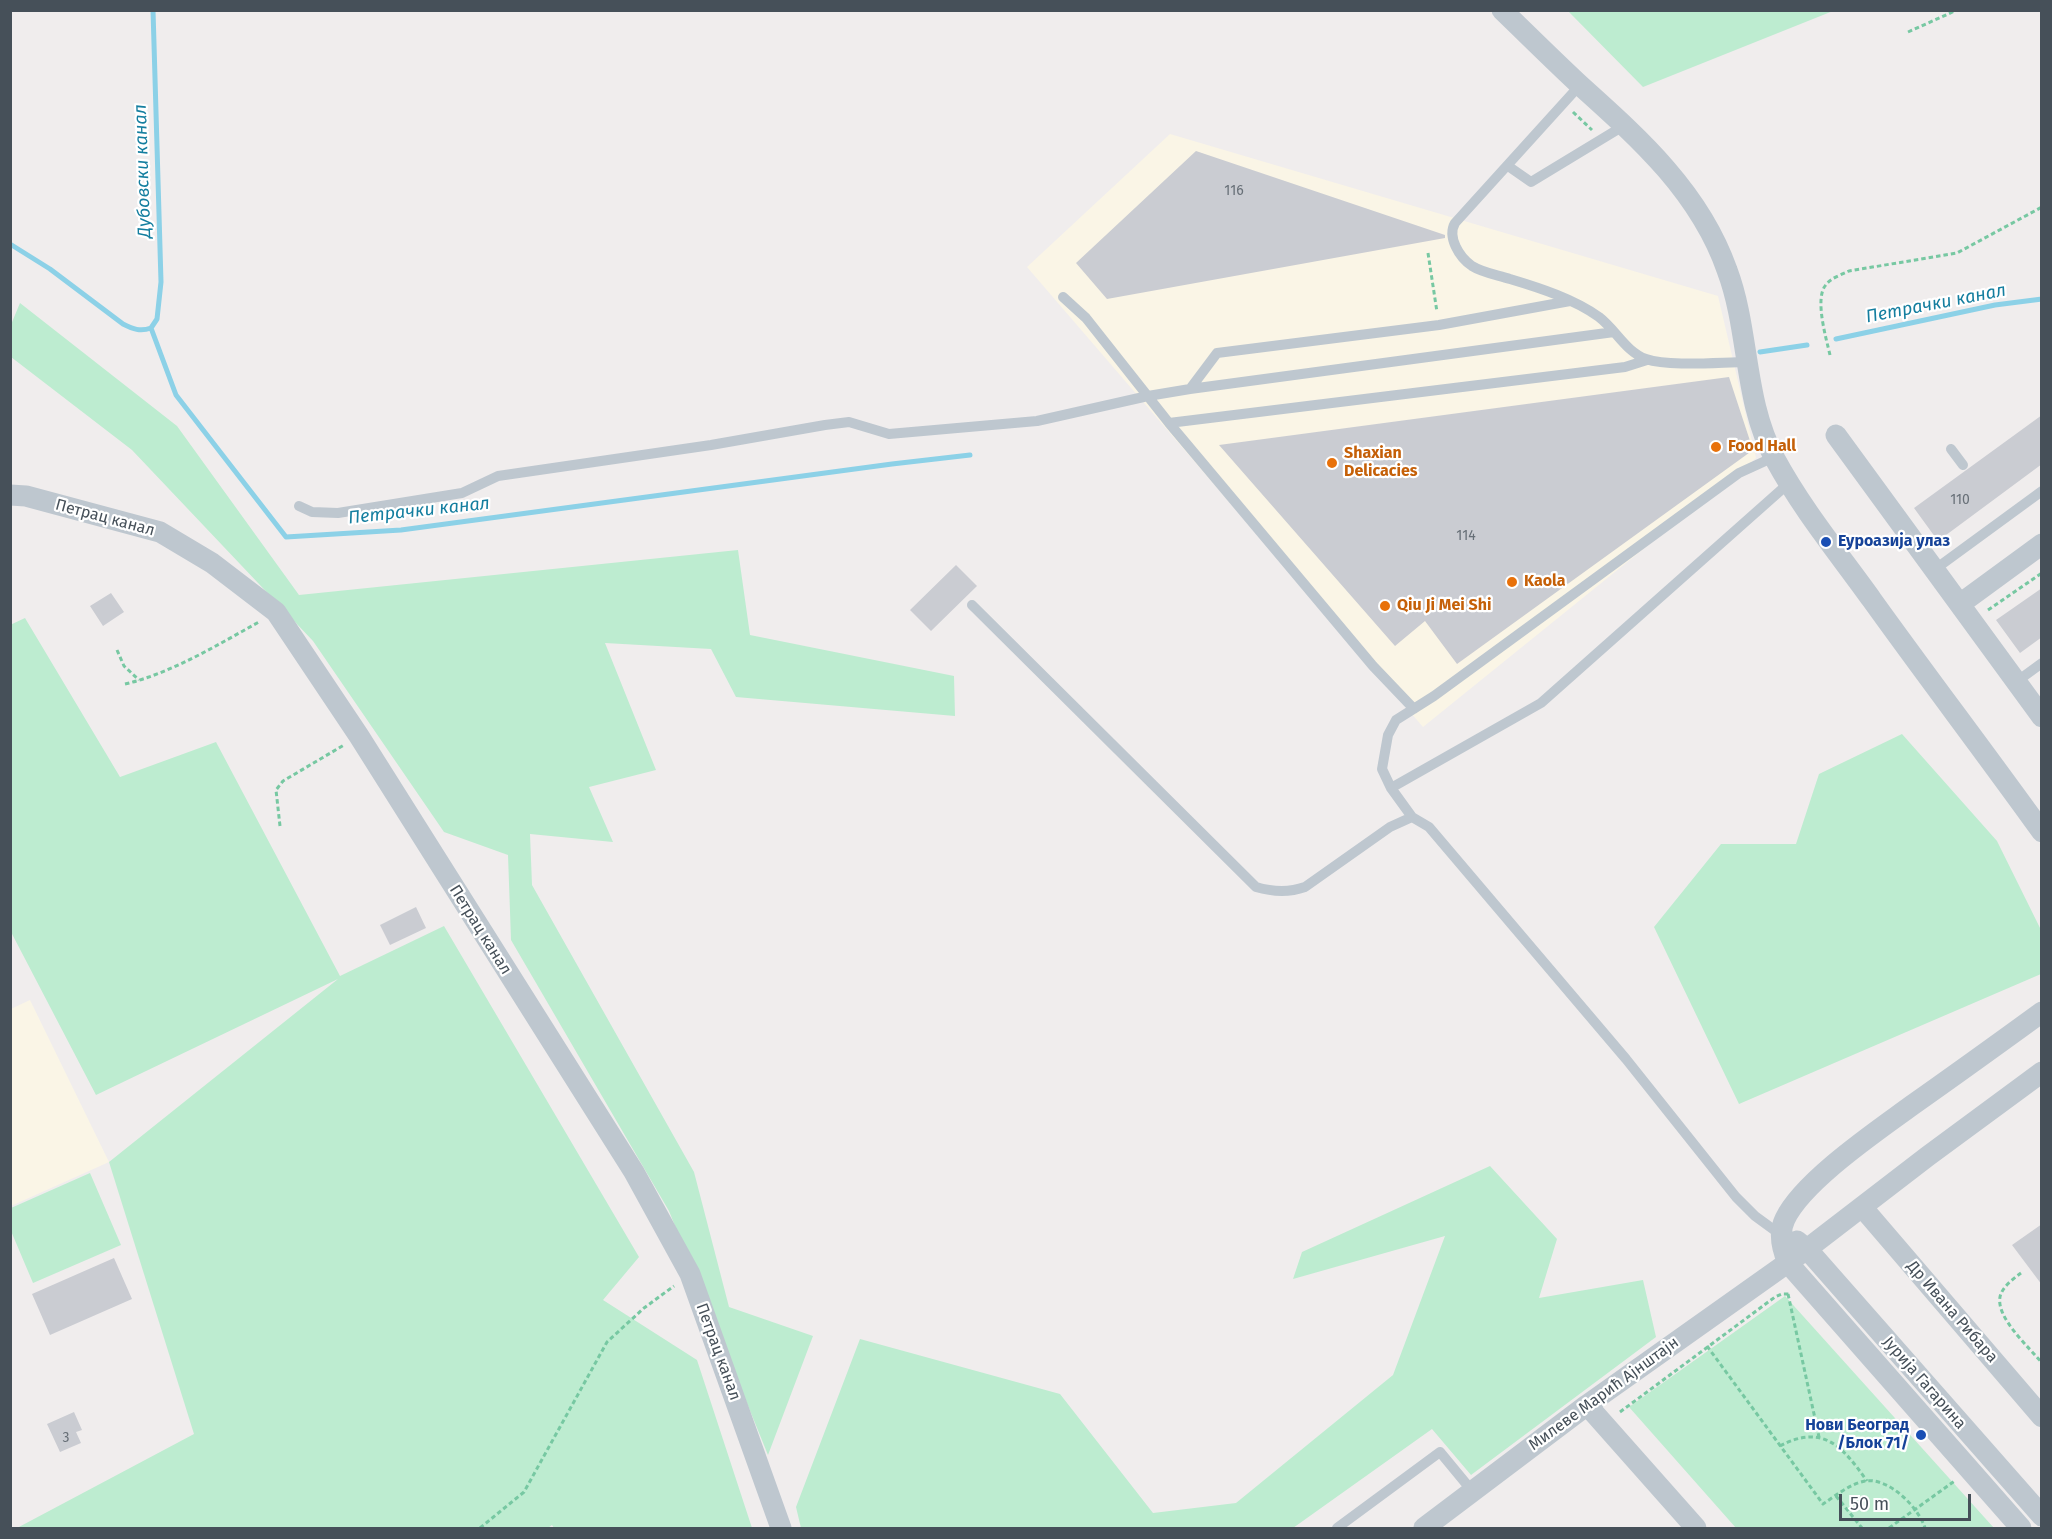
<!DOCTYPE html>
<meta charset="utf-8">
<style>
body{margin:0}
#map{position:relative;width:2052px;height:1539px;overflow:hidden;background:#f0eded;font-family:"Fira Sans",sans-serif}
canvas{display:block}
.frame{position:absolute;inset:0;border:12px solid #465059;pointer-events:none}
.scale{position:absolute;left:1839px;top:1494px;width:132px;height:27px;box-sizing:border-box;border:3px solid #465059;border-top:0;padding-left:8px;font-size:18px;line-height:21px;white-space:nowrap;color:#465059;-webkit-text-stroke:4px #fff;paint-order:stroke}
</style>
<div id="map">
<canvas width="2052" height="1539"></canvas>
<div class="frame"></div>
<div class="scale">50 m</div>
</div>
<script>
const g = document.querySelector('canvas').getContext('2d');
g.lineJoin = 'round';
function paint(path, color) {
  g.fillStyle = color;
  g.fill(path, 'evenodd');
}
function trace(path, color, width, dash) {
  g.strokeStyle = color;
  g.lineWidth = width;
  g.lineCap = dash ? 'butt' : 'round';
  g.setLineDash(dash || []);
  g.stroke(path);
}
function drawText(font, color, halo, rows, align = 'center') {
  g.font = font + ' "Fira Sans",sans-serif';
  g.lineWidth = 4.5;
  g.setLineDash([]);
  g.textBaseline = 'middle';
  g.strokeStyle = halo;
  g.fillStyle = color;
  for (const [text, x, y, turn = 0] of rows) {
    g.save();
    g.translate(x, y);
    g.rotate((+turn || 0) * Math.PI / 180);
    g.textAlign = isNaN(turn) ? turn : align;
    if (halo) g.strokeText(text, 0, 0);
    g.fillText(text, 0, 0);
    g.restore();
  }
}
paint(new Path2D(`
 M1170,134l548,162 38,162 -333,269 -396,-460z
 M30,1000l79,162 -98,44v-197z`), '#faf5e6');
paint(new Path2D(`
 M1568,11h265l-190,76z
 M20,303l157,123 122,169 439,-45 12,85 204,41 1,40 -219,-19 -25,-48 -106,-6 51,127 -67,17 24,55 -83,-8 2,51 162,287 35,135 84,29 -45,119 -99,-244 -158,-271 -3,-85 -64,-23 -131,-191 -181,-191 -121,-93 -1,-30z
 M25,618l95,159 96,-35 124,234 104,-50 195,331 -36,43 94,60 55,168h-198l-2,-3 -4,3h-531l177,-94 -85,-272 229,-183 -242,116 -85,-163 -1,-307z
 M1902,734l95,107 44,89v44l-302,130 -85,-177 67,-83h75l23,-70z
 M1490,1166l67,73 -18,59 104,-18 13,57 -185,138 -39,-46 -139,99h-492l-5,-21 64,-168 200,55 93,119 83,-10 157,-128 52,-139 -152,43 9,-27z
 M90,1173l31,72 -88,38 -22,-52v-23z
 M1785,1296l209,232h-258l-107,-121z`), '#bdecd0');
trace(new Path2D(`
 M10,244l40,25 73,55c10,5 17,8 28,4
 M151,328l25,67 110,142 115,-7 491,-66 78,-9
 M151,328l6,-9 4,-37 -8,-272
 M1836,339l159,-34 47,-6
 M1760,352l47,-7`), '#8cd1e7', 5);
paint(new Path2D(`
 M1196,151l249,84v3l-338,61 -31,-36z
 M1729,377l24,73 -296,214 -32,-43 -30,25 -176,-201z
 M2042,415v49l-104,77 -24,-33z
 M956,565l21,21 -46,45 -21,-21z
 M2042,588v49l-22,16 -24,-33z
 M111,593l13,19 -21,14 -13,-20z
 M416,907l10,21 -36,17 -10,-20z
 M2042,1224v61l-30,-40z
 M114,1258l18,41 -82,36 -18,-41z
 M74,1412l8,18 -6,2 5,11 -21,9 -13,-28z`), '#caccd2');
trace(new Path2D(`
 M1908,32l49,-22
 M1573,112l19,18
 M1428,253l9,59
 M1830,355c-4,-17 -15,-55 -5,-69 5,-8 16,-11 24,-15l108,-18 85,-46
 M1988,610l54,-37
 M117,650l7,16 15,14
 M125,684c47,-11 92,-39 134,-62
 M280,826l-4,-36 7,-9 61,-36
 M2021,1273c-8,6 -19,14 -21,24 -4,21 29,50 42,66
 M1788,1294l31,143
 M1707,1346l116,158c12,-8 27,-20 42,-23 24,-4 54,27 60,47
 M1620,1412l155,-115 7,-3h8
 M1780,1446c43,-23 63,1 87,35
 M1836,1496l26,32
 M480,1528l44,-36 83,-150 37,-34 30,-22
 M1889,1528l67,-48`), '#77c8a2', 3, [4.5, 3]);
trace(new Path2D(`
 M1580,85l-125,138c-8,14 4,34 17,43 11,7 26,9 38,13 30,9 64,20 89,38 17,13 27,35 47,42 24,8 75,3 101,3
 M1508,166l23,16 94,-57
 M1063,297l23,21 83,105 204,243 41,43
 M1190,389l424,-57
 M1169,423l456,-56 22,-7
 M1951,449l12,16
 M299,506l13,6 26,1 124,-20 36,-17 213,-31 114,-20 24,-3 40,12 148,-13 111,-25 42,-7 27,-36 222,-28 131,-24
 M1934,570l108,-79
 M972,605l284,282c17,5 32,6 49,0l85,-60 22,-10 17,10 197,232 110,138 19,19 26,19
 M2016,682l26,-19
 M1391,788l150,-85 248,-220
 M1412,817l-21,-29 -9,-19 6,-34 8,-15 38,-24 305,-223 35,-16
 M1337,1528l103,-76 33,40`), '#bec7cf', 10);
trace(new Path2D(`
 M1502,10c27,26 53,52 80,77 59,53 118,106 145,183 23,61 16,130 48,189 27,50 64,95 97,141 56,78 114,154 170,232
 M1836,435l206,282
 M10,495l16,1 134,36 52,31 64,49 83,124 275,436 56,102 91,254
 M1960,604l82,-60
 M1862,1207l180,210
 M1797,1241l10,8 235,267
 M1587,1405l109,123
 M1424,1528l163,-123 220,-156 121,-93 114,-84
 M2021,1528l-233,-265c-6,-14 -10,-30 -3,-44 18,-38 92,-88 126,-113 44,-31 87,-62 131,-94`), '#bec7cf', 21);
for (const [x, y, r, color] of [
 [1716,447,6,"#e8710a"],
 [1332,463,6,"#e8710a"],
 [1826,542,6,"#1a4fb4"],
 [1512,582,6,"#e8710a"],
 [1385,606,6,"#e8710a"],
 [1921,1435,6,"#1a4fb4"]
]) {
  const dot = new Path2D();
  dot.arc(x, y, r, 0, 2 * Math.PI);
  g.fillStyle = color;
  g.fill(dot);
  trace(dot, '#fff', 2);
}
drawText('14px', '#676f77', null, [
 ["116",1234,191],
 ["110",1960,500],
 ["114",1466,536],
 ["3",66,1438]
]);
drawText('bold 16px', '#c56008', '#fff', [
 ["Food Hall",1728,447],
 ["Shaxian",1344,454],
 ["Delicacies",1344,472],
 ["Kaola",1524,582],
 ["Qiu Ji Mei Shi",1397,606]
], 'left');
drawText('16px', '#465059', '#fff', [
 ["Петрац канал",105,518,15],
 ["Петрац канал",480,930,58],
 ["Др Ивана Рибара",1952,1312,49],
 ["Петрац канал",718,1352,70],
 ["Јурија Гагарина",1924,1383,49],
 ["Милеве Марић Ајнштајн",1604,1394,-36]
]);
drawText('bold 16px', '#164399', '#fff', [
 ["Еуроазија улаз",1838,542],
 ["Нови Београд",1909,1426,"right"],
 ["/Блок 71/",1909,1444,"right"]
], 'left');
drawText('italic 18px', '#147e9f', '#fff', [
 ["Дубовски канал",143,171,-92],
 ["Петрачки канал",1936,304,-11],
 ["Петрачки канал",419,511,-6]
]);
</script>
